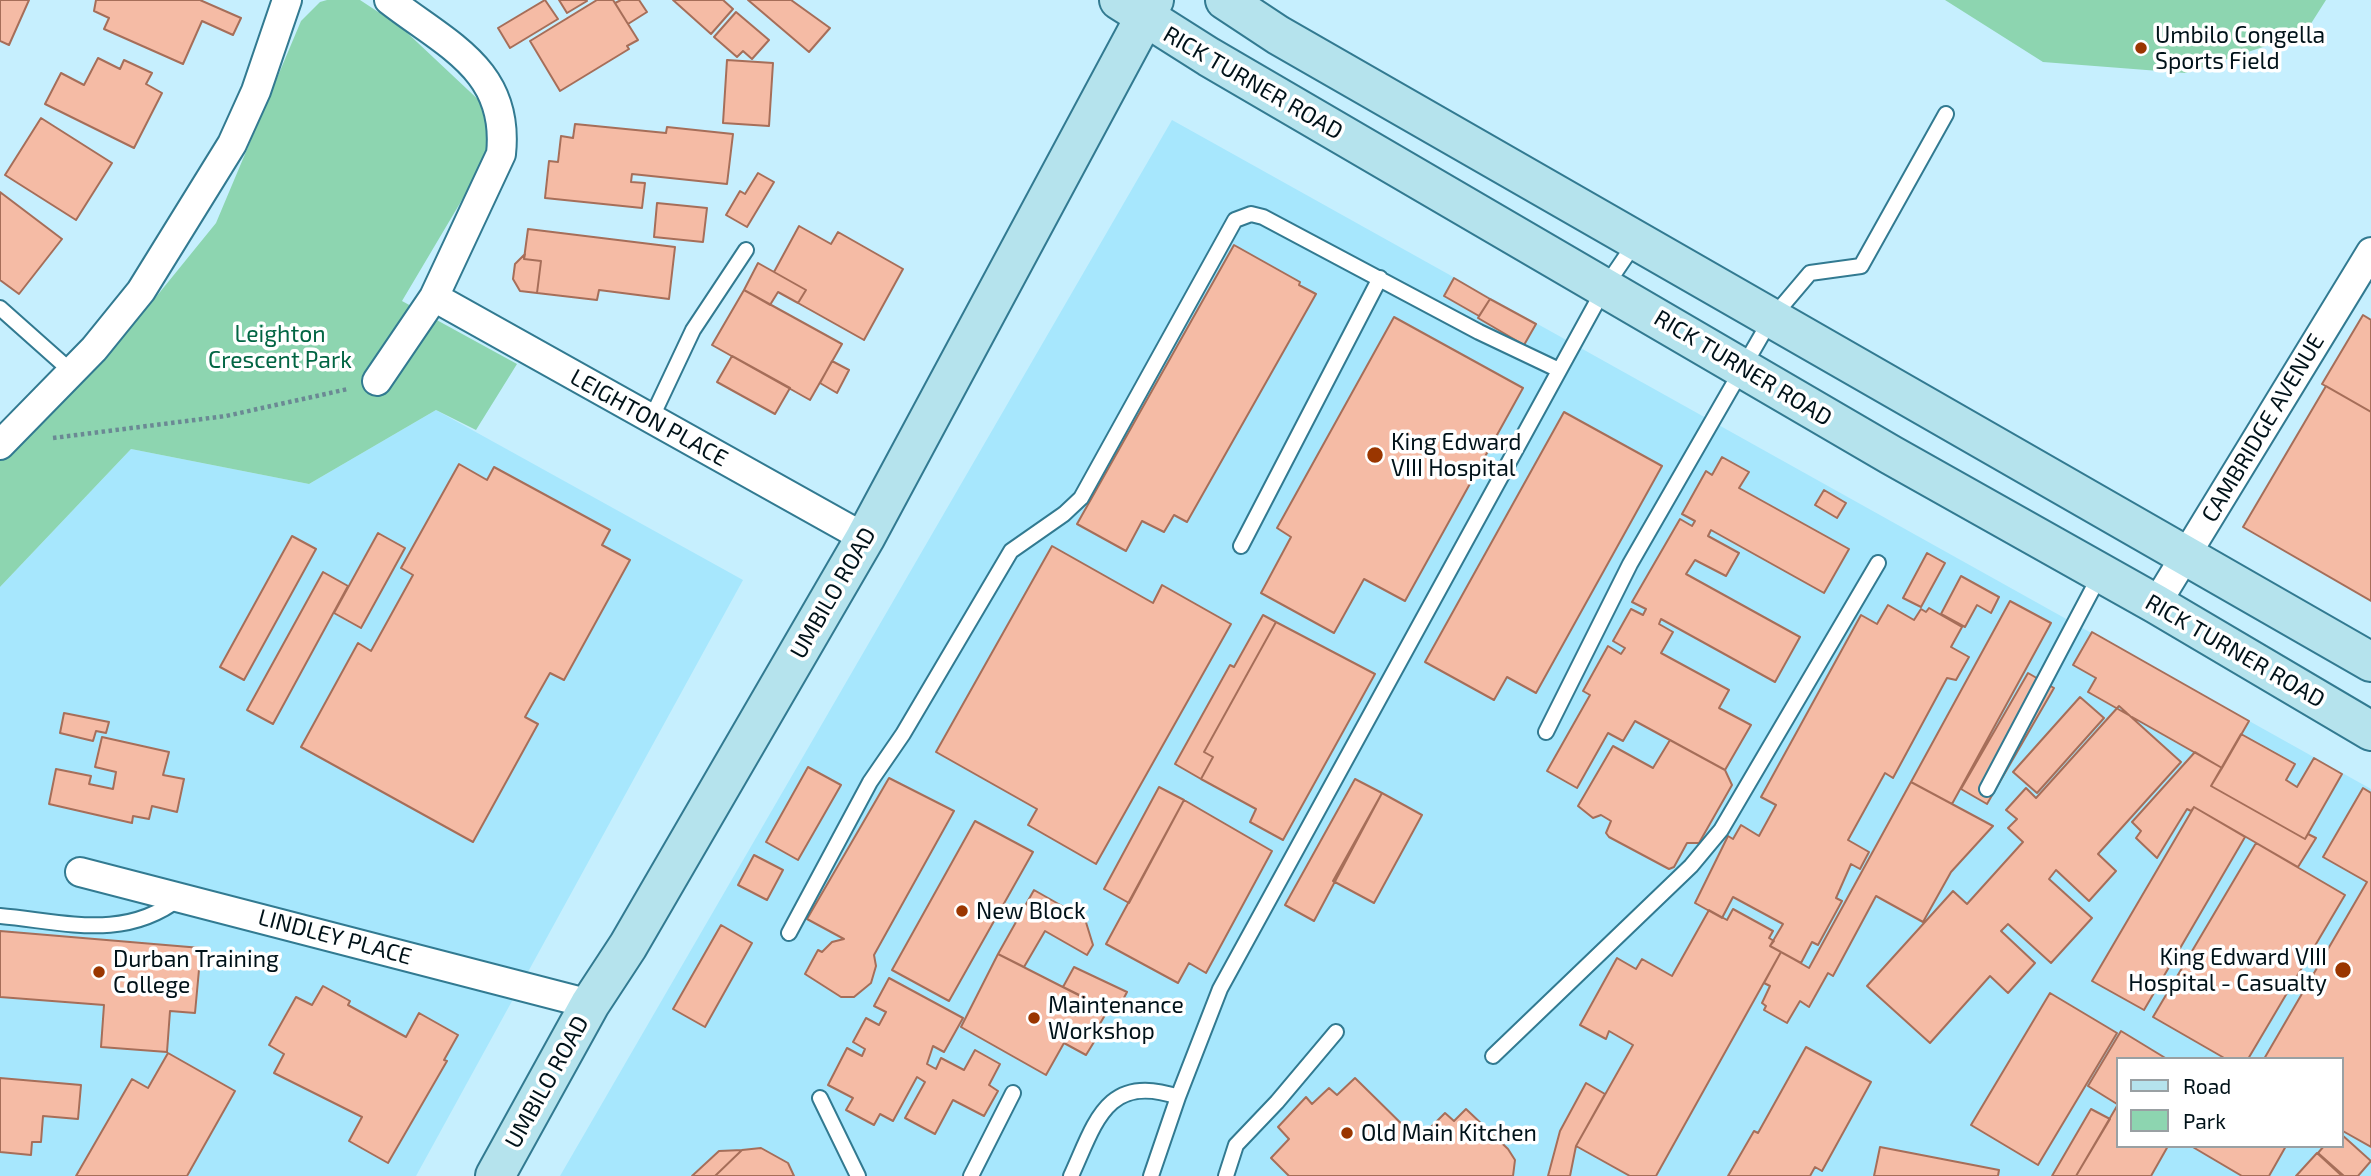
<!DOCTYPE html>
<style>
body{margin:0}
#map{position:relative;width:2371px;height:1176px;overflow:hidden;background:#c6effe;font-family:"Exo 2",sans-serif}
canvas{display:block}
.legend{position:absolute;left:2116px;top:1057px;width:228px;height:91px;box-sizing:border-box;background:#fff;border:2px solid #99a0a3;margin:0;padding:9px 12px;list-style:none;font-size:21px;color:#001219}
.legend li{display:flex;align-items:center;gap:14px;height:35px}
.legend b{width:35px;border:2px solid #99a0a3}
</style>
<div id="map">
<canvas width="2371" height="1176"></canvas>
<ul class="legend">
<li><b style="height:9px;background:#b5e3ed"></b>Road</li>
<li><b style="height:19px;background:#8dd5b0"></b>Park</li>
</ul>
</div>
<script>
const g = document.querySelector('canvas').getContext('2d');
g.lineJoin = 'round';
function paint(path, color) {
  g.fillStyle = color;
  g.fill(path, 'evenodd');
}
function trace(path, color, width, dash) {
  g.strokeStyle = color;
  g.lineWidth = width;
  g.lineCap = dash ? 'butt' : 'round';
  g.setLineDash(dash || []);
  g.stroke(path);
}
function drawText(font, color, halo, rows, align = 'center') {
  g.font = font + ' "Exo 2",sans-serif';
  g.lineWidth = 7;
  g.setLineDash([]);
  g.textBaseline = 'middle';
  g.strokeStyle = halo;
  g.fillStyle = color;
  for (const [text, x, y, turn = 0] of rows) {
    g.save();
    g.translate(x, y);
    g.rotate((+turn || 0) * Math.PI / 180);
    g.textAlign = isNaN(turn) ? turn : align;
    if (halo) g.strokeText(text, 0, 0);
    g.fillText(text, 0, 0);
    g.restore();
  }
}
paint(new Path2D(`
 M1172,120l1199,669v387h-1811zM2117,1059h224v87h-224z
 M436,410l307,170 -327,596h-416v-589l131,-138 178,35z`), '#a7e7fd');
paint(new Path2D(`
 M327,0h33l41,27 83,78 7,24 -3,27 -86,145 115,63 -41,66 -40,-20 -127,74 -178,-35 -131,138v-130l26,-20 78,-76 112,-138 85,-202 19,-19z
 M1945,0h381l-21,33 -120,40 -142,-11z`), '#8dd5b0');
const building = new Path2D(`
 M0,0h29l-20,45 -9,-4z
 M96,0h104l41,18 -8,17 -31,-14 -19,43 -79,-35 5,-11 -15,-7z
 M545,0l13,19 -48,29 -12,-20z
 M559,0h27l1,1 -20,12z
 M597,0h16l25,40 -11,6 2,3 -69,42 -30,-50z
 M621,0h18l8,12 -19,12 -13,-21z
 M673,0h50l10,9 -22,25z
 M748,0h43l39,28 -21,24z
 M736,12l33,28 -17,19 -9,-8 -6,6 -23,-20z
 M98,58l22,11 4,-9 28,13 -6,11 16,9 -28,55 -89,-44 16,-31 23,12z
 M727,60l46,3 -4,63 -46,-3z
 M41,118l71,45 -36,57 -71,-45z
 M575,124l91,9 1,-6 66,7 -6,50 -95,-10 -1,8 14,1 -3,25 -97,-10 4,-37 9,1 3,-26 12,2z
 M758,173l16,9 -27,45 -21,-12 14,-24 5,3z
 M0,192l62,47 -43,55 -19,-14z
 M657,203l50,5 -4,34 -49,-5z
 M799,226l32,18 7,-12 65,37 -39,71 -66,-37 8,-13 -32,-18z
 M528,229l147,18 -6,52 -70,-9 -2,10 -60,-7 4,-32 -17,-2z
 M1234,245l66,37 -1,3 17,9 -129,228 -13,-7 -10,17 -22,-11 -16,30 -49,-27z
 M525,254l-1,5 17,2 -4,32 -17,-2 -7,-12 2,-15z
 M758,263l48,27 -8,13 -20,-11 -8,13 -26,-15z
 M1454,278l36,21 -11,17 -35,-20z
 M744,290l98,54 -32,56 -98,-55z
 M1490,299l46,25 -12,21 -46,-27z
 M2363,315l8,5v92l-49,-28z
 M1394,317l129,71 -118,213 -41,-22 -30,54 -73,-40 30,-56 -14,-9z
 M732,356l58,32 -15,26 -58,-32z
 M832,361l17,9 -12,23 -17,-10z
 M2326,386l45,26v189l-128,-74z
 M1564,412l98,54 -126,227 -29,-16 -13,23 -69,-38z
 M1722,457l27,15 -10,16 110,61 -25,44 -113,-63 -3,6 31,17 -13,23 -31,-16 -9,14 114,63 -25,45 -114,-63 -2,5 14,8 -12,21 68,37 -10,18 32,17 -26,45 -90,-49 -12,20 -15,-8 -31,55 -30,-17 43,-76 -7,-4 25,-45 13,8 4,-6 -12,-7 18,-32 12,6 3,-6 -14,-7 48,-83 12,7 3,-5 -13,-7 24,-43 6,4z
 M459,464l28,16 7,-13 116,63 -8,15 28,15 -66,120 -14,-7 -25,44 13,7 -65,118 -172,-95 57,-104 13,8 42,-76 -12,-7z
 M1824,490l22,13 -9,15 -22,-13z
 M378,533l27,15 -44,80 -27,-15z
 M292,536l24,13 -72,131 -24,-13z
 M1052,546l101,57 9,-18 69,39 -135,240 -68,-39 9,-16 -101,-57z
 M1927,553l18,10 -24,44 -18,-9z
 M323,572l25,14 -75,138 -26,-14z
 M1961,576l38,21 -8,16 -14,-8 -12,22 -24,-13z
 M2010,601l41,22 -99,181 -41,-22z
 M1888,605l26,15 7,-11 5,3 3,-4 33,19 -11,20 18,10 -13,23 -9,-2 -54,100 -8,-5 -37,67 21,12 -9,17 -9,-5 -15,34 6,3 -24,44 -6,-3 -11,21 -31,-17 13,-22 -50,-27 -11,21 -27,-15 33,-67 5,3 8,-14 18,11 17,-31 -15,-8 100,-182 16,9z
 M1263,615l13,7 -72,130 9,5 -12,22 -26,-15 55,-99 4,2z
 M1276,622l99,52 -92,166 -33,-18 6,-13 -55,-30 12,-22 -9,-5z
 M2092,632l157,89 -27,47 -134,-76 8,-14 -23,-13z
 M2028,673l26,15 -67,116 -26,-15z
 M2080,697l24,21 -67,75 -24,-21z
 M2119,706l62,56 -83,92 18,17 -27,30 -33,-31 -7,9 43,39 -41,45 -43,-39 -7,7 34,32 -27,30 -18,-17 -60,67 -63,-57 86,-95 14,13 56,-62 -15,-14 9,-9 -11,-9 20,-22 10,10z
 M64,713l45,9 -3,11 -10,-2 -3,10 -33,-8z
 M2241,734l54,30 -9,16 11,7 17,-29 28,16 -37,65 -94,-53z
 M102,737l67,15 -6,23 21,4 -7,33 -25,-6 -3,13 -16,-3 -1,7 -83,-19 7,-35 35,7 -2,8 24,5 3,-17 -21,-5z
 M1670,740l55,30 7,15 -33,58h-12l-13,24 -5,2 -60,-32 -3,-4 5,-12 -10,-6 -8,3 -15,-12 35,-60 40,22z
 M2195,752l27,16 -11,18 94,53 3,-5 8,4 -18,29 -104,-60 -3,4 -4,-2 -30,49 -21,-20 5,-7 -9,-9z
 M808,767l33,18 -43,75 -32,-18z
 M889,778l65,33 -80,144 2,11 -5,17 -17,14h-13l-36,-23 13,-24 4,2 10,-10 12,-3 -37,-20z
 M1355,779l27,14 -68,128 -29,-16z
 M1911,782l82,44 -42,46 -28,50 -47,-26 -43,80 -5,-3 -19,34 -9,-6 -13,22 -23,-13 2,-4 -4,-3 8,-17 -6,-3 17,-31 28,16z
 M1159,787l25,13 -55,103 -25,-14z
 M2363,788l8,5v354l-30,-17v-71h-77l103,-177 -44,-25z
 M1382,793l40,22 -48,88 -41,-22z
 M1184,800l88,51 -66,122 -17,-10 -11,20 -72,-39z
 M2194,807l51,30 -101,173 -52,-29z
 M975,821l58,31 -84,149 -57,-31z
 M2256,843l89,52 -97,164h-22l-73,-42z
 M754,855l29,15 -16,30 -29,-15z
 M1034,890l51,29 8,26 -6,10 -42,-24 -21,36 -26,-13z
 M1733,909l40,22 -4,7 5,3 -4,5 11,6 -125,224h-26l-54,-30 57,-101 -24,-14 -3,8 -26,-14 37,-67 19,11 6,-10 30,17 37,-66 18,10z
 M721,925l31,18 -47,84 -32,-18z
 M0,931l201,17 -6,65 -25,-2 -3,41 -66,-5 3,-42 -104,-8z
 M998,954l110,56 -10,17 4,2 -16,26 -22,-12 -18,32 -85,-48z
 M1074,967l53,25 -11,21 -53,-26z
 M889,978l74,40 -19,34 -11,-6 -6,18 9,5 5,-11 23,12 11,-20 25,14 -11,21 9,6 -14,25 -31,-16 -18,34 -30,-16 20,-36 -8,-5 -24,44 -13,-7 -6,11 -28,-15 7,-12 -25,-13 19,-37 15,8 3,-7 -12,-7 13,-24 13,7 7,-13 -12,-6z
 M323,986l27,15 -2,4 58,32 13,-24 39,22 -14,25 3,1 -59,102 -39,-22 13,-24 -88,-44 10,-19 -15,-9 27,-48 16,8z
 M2050,993l67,40 -79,132 -67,-40z
 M2121,1031l46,28h-50v45l-29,-18z
 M1806,1047l65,35 -49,89 -7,-4 -5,9h-82l26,-45 4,2z
 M168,1053l67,38 -48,85h-111l56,-97 16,9z
 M0,1078l81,7 -3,34 -35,-3 -2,26h-9l-1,13 -31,-3z
 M1355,1078l63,62 27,-27 9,8 12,-12 42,40 7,11 -2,16h-224l-18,-18 18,-19 -11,-12 28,-30 6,7 17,-16 8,7z
 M1586,1083l19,11 -29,52 -6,30h-22l12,-45z
 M2117,1106v40h51l-17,30h-75z
 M2091,1109l19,10 -34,57h-24z
 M2341,1134l30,27 -13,15h-14l-26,-23 6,-7h17z
 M2191,1146h95l-17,30h-27z
 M1880,1147l119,23 -1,6h-124z
 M761,1148l27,15 6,13h-79l27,-26z
 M742,1150l-27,26h-23l27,-25z
 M2317,1153l25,23h-46z`);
paint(building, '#f5bba5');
trace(building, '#a66e59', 2);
const service = new Path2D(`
 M0,308l72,64
 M651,419l42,-89 53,-80
 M1241,546l139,-268
 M1546,732l84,-168 141,-245 39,-46 51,-7 85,-152
 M1987,789l113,-214
 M0,916c66,6 124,25 180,-18
 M789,933l81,-151 33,-48 108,-183 53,-37 17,-16 154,-278 16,-6 12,3 216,115 80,38
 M1493,1056l198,-190 30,-36 157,-267
 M820,1098l38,78
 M971,1176l42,-83
 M1071,1176c24,-52 35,-104 107,-79l42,-108 385,-702 30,-44
 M1151,1176l27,-79
 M1226,1176l10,-31 41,-43 59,-70`);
const minor = new Path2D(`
 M434,297l431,241
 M377,381l57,-84 67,-143c9,-84 -54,-109 -112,-154
 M0,445l94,-96 47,-58 91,-147 24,-53 31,-91
 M2156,604l215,-352
 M80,872l510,132`);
const secondary = new Path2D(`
 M1119,0l90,57 682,398 265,149 215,127
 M1225,0l53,35 1093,627
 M495,1176l95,-172 38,-58 237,-408 289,-538`);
trace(service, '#327a91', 18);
trace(minor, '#327a91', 32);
trace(secondary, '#327a91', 42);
trace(new Path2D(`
 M53,438l173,-22 122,-27`), '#6b8994', 4.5, [3.5, 3.5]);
trace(service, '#fff', 14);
trace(minor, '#fff', 28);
trace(secondary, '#b5e3ed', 38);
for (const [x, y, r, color] of [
 [2141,48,7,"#9a3600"],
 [1375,455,9,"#9a3600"],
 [962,911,7,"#9a3600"],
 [2343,970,9,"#9a3600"],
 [99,972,7,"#9a3600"],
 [1034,1018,7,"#9a3600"],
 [1347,1133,7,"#9a3600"]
]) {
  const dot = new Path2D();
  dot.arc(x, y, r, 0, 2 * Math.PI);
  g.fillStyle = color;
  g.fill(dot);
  trace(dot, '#fff', 2.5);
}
drawText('23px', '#001219', '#fff', [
 ["Umbilo Congella",2155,35],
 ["Sports Field",2155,61],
 ["King Edward",1391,442],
 ["VIII Hospital",1391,468],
 ["New Block",976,911],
 ["King Edward VIII",2327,957,"right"],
 ["Hospital - Casualty",2327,983,"right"],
 ["Durban Training",113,959],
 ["College",113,985],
 ["Maintenance",1048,1005],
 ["Workshop",1048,1031],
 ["Old Main Kitchen",1361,1133]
], 'left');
drawText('23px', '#001219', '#fff', [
 ["RICK TURNER ROAD",1253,83,30],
 ["RICK TURNER ROAD",1743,368,31],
 ["LEIGHTON PLACE",649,418,29],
 ["CAMBRIDGE AVENUE",2263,428,-59],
 ["UMBILO ROAD",833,593,-60],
 ["RICK TURNER ROAD",2235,651,30],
 ["LINDLEY PLACE",335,937,15],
 ["UMBILO ROAD",547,1082,-61]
]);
drawText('23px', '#026543', '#fff', [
 ["Leighton",280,334],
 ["Crescent Park",280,360]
]);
</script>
